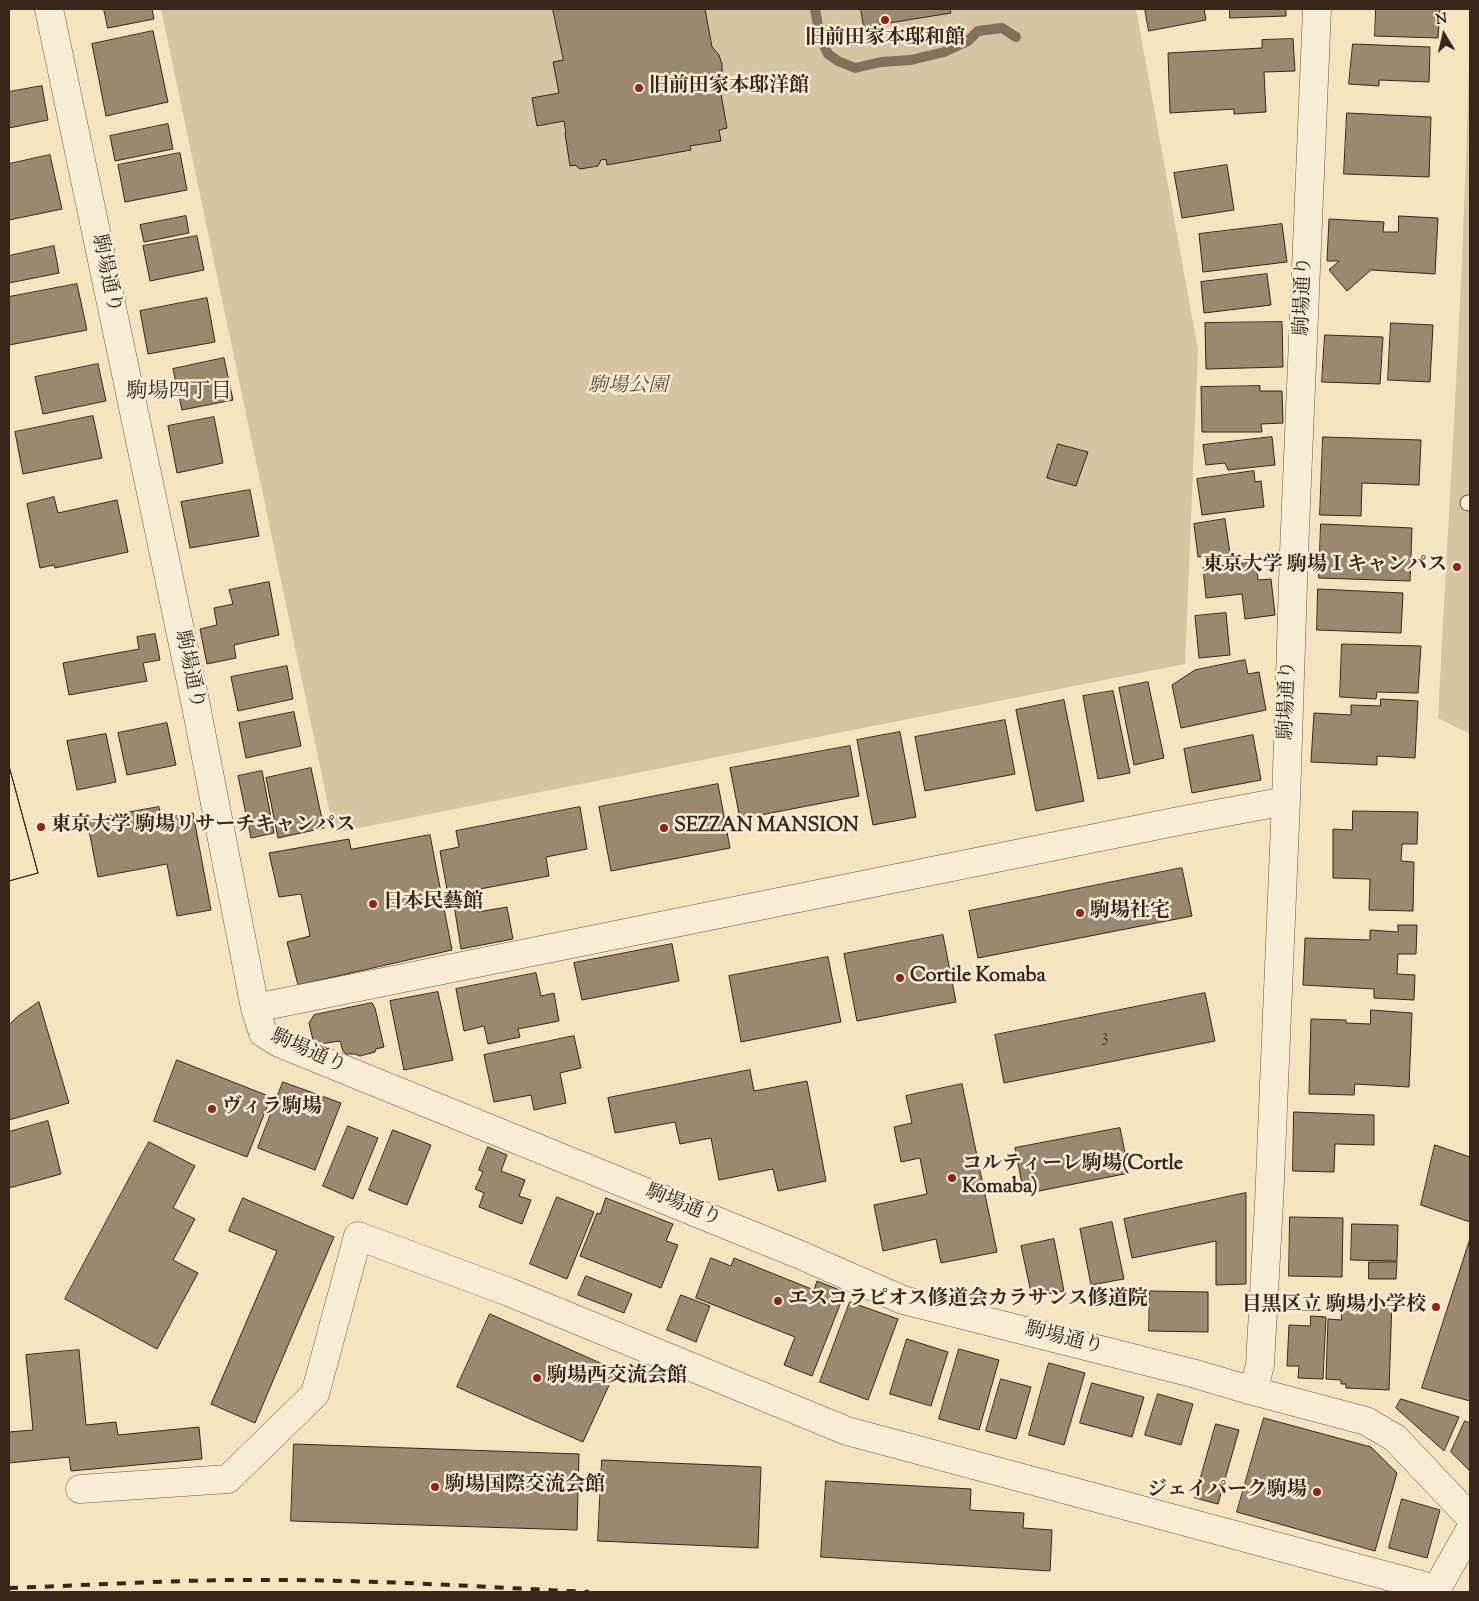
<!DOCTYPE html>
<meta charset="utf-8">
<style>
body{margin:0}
#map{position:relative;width:1479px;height:1601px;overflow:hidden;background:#f6e4c0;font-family:"Sorts Mill Goudy",serif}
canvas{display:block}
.frame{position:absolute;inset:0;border:10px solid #39251a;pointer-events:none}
.north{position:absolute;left:1419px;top:10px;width:50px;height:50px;-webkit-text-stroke:4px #f9edd6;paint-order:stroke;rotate:351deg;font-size:14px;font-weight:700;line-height:20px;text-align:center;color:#39251a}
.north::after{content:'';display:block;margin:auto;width:18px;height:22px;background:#39251a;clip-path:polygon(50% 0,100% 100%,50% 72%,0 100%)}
</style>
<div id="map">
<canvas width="1479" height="1601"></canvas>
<div class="frame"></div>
<div class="north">N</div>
</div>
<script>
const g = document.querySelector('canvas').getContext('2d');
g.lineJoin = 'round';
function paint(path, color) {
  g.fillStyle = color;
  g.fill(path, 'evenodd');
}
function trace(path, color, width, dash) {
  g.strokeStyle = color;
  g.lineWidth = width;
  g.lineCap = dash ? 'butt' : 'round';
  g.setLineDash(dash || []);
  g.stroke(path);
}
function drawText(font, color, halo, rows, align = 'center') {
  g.font = font + ' "Sorts Mill Goudy","Noto Serif JP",serif';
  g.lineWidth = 5;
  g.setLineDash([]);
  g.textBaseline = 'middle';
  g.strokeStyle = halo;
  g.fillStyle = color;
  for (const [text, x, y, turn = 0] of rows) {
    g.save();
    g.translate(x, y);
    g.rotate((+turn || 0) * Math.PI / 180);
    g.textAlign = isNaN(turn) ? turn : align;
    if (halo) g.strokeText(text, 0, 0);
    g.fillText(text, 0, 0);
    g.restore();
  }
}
paint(new Path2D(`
 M161,9h975l62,341 -13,314 -851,169z
 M1470,9v725l-32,-16c12,-236 28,-473 32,-709z`), '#d6c4a4');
trace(new Path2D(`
 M815,9l5,28 8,17 10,7 17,7 26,-6 30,-2 33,-8 24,-11 10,-10 24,-3 14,9`), '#84715c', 10);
const building = new Path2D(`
 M104,9h48l2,10 -46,9z
 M553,9h152l7,38 7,8 3,9v11l-3,8 8,45 -8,2 2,11 -31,5 1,4 -84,15 -1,-6 -5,1 -3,6 -18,3 -5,-4 -5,1 -5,-33h1l-2,-12 -27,5 -5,-28 27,-5 -6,-31 10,-2z
 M861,9h89l1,4 -87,14z
 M1145,9h59l2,11 -57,11z
 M1230,9h56v7l-56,2z
 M1376,9h64l-2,29 -63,-2z
 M153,31l15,71 -62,14 -14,-72z
 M1293,39l2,32 -31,1 2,40 -32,2v-5l-64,4 -2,-60 94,-5v-8z
 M1353,44l77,3 -1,35 -50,-2v6l-30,-2z
 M42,86l6,34 -39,8v-36z
 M1347,113l84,4 -2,60 -85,-3z
 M168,124l5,25 -58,12 -5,-25z
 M180,153l7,37 -62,12 -7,-37z
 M50,155l12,54 -53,11v-56z
 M1227,165l7,45 -52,8 -8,-45z
 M186,216l3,17 -45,9 -4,-17z
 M1399,216l39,2 -3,56 -63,-4v-1l-25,22 -18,-21 10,-9h-12l2,-42 55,3 -1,10h15z
 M1282,224l5,38 -84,10 -4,-38z
 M197,236l7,34 -54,11 -7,-35z
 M54,246l5,27 -50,10v-27z
 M1267,274l4,31 -67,8 -3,-31z
 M77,284l10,46 -78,15v-48z
 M207,298l8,44 -67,12 -8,-43z
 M1282,322l1,45 -77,2 -1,-46z
 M1391,323l42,2 -3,57 -42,-2z
 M1325,335l58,2 -3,47 -58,-2z
 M224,358l9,42 -51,10 -9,-41z
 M98,364l8,37 -63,13 -8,-37z
 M1260,386v5h22l1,32 -22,1 1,8h-60l-1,-45z
 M93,416l9,42 -79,16 -8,-42z
 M214,417l9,46 -46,10 -9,-47z
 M1272,437l3,28 -47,5 -3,-7 -19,2 -3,-20z
 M1323,437l98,3 -2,45 -57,-2 -1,33 -41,-1z
 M1058,444l30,8 -12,34 -29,-8z
 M1254,471l1,11 6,-1 3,26 -62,8 -5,-36z
 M250,490l9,46 -69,12 -9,-46z
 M54,497l4,16 59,-13 11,52 -73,16 -1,-3 -14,3 -13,-64z
 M1225,519l5,34 -32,4 -4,-33z
 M1321,524l91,4 -2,53 -91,-3z
 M1256,562l2,18 13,-1 4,36 -30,4 -3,-25 -36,4 -3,-30z
 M269,582l10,53 -45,10 2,13 -29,6 -7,-35 17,-4 -3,-17 19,-4 -4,-14z
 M1318,589l85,4 -2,40 -84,-3z
 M1226,613l4,42 -31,3 -4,-42z
 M155,634l5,26 -17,3 4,18 -78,14 -6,-32 76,-14 -2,-12z
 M1342,644l79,2 -3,47 -41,-1 -1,7 -36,-2z
 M1245,660l3,14 11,-2 7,38 -85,18 -9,-43 23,-15z
 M287,666l6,33 -55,12 -7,-34z
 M1148,682l16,76 -30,7 -15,-77z
 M1113,691l17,82 -32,6 -15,-83z
 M1381,699l37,2 -3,57 -38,-2v9l-66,-3 3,-49 37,2v-10l29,1z
 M1064,700l20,101 -48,10 -20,-101z
 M294,712l7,34 -55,12 -7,-35z
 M1005,720l10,54 -90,17 -10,-54z
 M167,723l9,42 -49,10 -9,-42z
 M900,732l16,85 -43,8 -16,-85z
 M106,734l10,48 -39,8 -10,-49z
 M1253,735l8,45 -69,13 -8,-44z
 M850,746l9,50 -119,23 -10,-51z
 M9,766l29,107 -29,8z
 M9,766l29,107 -29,8z
 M311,768l13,60 -46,10 -12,-60z
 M262,771l12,62 -23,5 -13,-62z
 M718,784l12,64 -119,23 -12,-64z
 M159,807l2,11 32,-5 18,97 -34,6 -10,-52 -69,13 -11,-57z
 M580,807l7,42 -41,8 3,19 -101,19 -8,-44 19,-4 -3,-16z
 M1353,811l65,1 -1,32h-15l-1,17 13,1 -1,49 -44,-1 1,-31 -37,-1v-49l19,1z
 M430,835l22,115 -154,35 -11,-43 23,-6 -9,-42 -22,3 -10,-44 80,-14 2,10z
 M1182,868l10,48 -214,42 -9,-47z
 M475,896l3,16 29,-5 6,32 -52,10 -8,-50z
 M1398,925h19l-1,29h-18l-1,20 18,1 -1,25 -40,-2v-9l-71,-4 2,-47 65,2v-10l28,2z
 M943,935l13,67 -99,19 -13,-67z
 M672,944l7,37 -97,19 -8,-37z
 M828,957l13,65 -100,20 -12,-66z
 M536,973l5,23 13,-3 5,28 -41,8 2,8 -32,7 -4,-18 -20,5 -8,-42z
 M438,992l15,68 -49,10 -14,-69z
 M1205,993l10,48 -211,42 -9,-48z
 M39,1002l30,101 -60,17v-95l8,-8z
 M372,1003l3,5 9,39 -8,2 -1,3 -15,4 -5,-2h-9l-3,-3 -3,-10 -20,3 -7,-4 -4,-17 5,-8z
 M1371,1010l41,3 -3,74 -54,-3 -1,11 -45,-1 2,-75 35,1v3l24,1z
 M574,1036l7,32 -21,5 6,30 -32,7 -3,-15 -37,7 -10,-47z
 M177,1060l94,37 -24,60 -93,-36z
 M750,1070l4,21 53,-10 19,100 -48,10 -5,-22 -54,11 -8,-42 -31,6 -5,-22 -60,11 -7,-35z
 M283,1082l58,21 -26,67 -57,-22z
 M962,1084l35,168 -56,11 -5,-24 -53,12 -9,-46 53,-11 -7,-36 -19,4 -7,-35 18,-4 -6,-27z
 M1294,1112l80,3v30l-39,-1 -1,28 -41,-1z
 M48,1121l13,53 -52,14v-56z
 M348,1126l30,12 -25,61 -30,-13z
 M1120,1128l9,45 -105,21 -9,-46z
 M393,1130l38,15 -24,60 -38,-15z
 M149,1142l46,24 -22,42 22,11 -22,41 25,13 -41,76 -92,-50z
 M1435,1145l35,12v65l-49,-17z
 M488,1147l19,8 -6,16 24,9 -6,16 12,4 -9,24 -43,-17 5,-14 -9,-4 8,-17 -4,-2z
 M1246,1193v91l-30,1v-44l-84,17 -8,-39z
 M557,1197l37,15 -27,67 -37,-15z
 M243,1198l91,39 -79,186 -44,-19 66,-153 -48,-20z
 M606,1198l67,26 -7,17 12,4 -17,43 -81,-32 17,-43 3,1z
 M1290,1217l53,1 -1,59 -53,-1z
 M1112,1222l12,57 -33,6 -11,-56z
 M1352,1224l46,1 -1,36 -46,-1z
 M1054,1239l10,52 -32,6 -11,-51z
 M1470,1239v162l-48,-13z
 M711,1258l20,8 3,-8 80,32 3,-9 28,11 -33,84 -28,-11 11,-28 -99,-39z
 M1369,1262h28l-1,17h-27z
 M586,1276l46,18 -8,19 -46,-18z
 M1150,1291l58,1v40l-59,-1z
 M681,1295l29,11 -14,36 -29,-12z
 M1342,1299l50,1 -3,90 -43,-2v-4h-5v-4l-15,-1 2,-60 13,1z
 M850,1302l48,17 -30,81 -48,-18z
 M490,1314l126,56 -33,72 -126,-55z
 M1311,1316l15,1 -3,62 -25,-1 1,-12h-12l2,-41 21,1z
 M907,1339l41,13 -17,54 -41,-12z
 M959,1349l40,11 -20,70 -40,-11z
 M79,1350l7,75 30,-3 2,13 81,-8 3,32 -131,12 -2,-14 -60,6v-31l24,-2 -7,-75z
 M1049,1363l36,10 -21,72 -35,-10z
 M1001,1379l30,8 -15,52 -30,-8z
 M1092,1383l52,14 -12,40 -52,-14z
 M1158,1394l35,10 -12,41 -36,-10z
 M1401,1399l58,18 -15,34 -48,-43z
 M1264,1418l107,29 26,26 -22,78 -138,-39z
 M1465,1421l5,2v48l-19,-19z
 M1216,1424l23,6 -21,74 -23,-6z
 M294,1444l285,10 -2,76 -286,-9z
 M602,1460l159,7 -3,81 -160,-7z
 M826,1481l145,8 -1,21 54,3 -1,15 29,2 -2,41 -229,-14z
 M1402,1499l38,11 -13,48 -38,-10z`);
paint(building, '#9b8870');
trace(building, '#39251a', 1);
const service = new Path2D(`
 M1468,503h2`);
const minor = new Path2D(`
 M49,9l146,692 60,307 8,25 16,10 519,211 105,46 289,73 61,18 113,30 29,17 75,79
 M255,1008l929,-188 102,-19
 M1253,1391l7,-26 9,-162 17,-402 8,-249 23,-543
 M80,1489l148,-10 87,-85 43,-158 151,56 338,139 589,158`);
const tertiary = new Path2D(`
 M1435,1592l35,-62`);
trace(service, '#685544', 17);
trace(minor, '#685544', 29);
trace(tertiary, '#685544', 29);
trace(service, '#f9edd6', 15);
trace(minor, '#f9edd6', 28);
trace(tertiary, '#f9edd6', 28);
trace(new Path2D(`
 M9,1588c88,-3 177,-9 265,-8 105,0 210,7 315,12`), '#39251a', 4, [9, 9]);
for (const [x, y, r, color] of [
 [885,20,5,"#8f2418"],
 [639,88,5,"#8f2418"],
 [1457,567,5,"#8f2418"],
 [41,827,5,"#8f2418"],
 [664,828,5,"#8f2418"],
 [373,904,5,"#8f2418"],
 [1080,913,5,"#8f2418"],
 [900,978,5,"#8f2418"],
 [212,1109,5,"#8f2418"],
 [952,1178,5,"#8f2418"],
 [778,1301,5,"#8f2418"],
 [1436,1307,5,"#8f2418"],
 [537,1378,5,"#8f2418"],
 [435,1487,5,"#8f2418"],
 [1317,1492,5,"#8f2418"]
]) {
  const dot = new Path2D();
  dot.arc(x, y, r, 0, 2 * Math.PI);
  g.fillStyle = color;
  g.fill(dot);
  trace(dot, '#f9edd6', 2);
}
drawText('18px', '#523e30', null, [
 ["3",1105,1038]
]);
drawText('bold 20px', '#39251a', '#f9edd6', [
 ["旧前田家本邸和館",885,40,"center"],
 ["旧前田家本邸洋館",649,88],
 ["東京大学 駒場Ⅰキャンパス",1447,567,"right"],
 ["東京大学 駒場リサーチキャンパス",51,827],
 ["SEZZAN MANSION",674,828],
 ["日本民藝館",383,904],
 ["駒場社宅",1090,913],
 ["Cortile Komaba",910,978],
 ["ヴィラ駒場",222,1109],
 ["コルティーレ駒場(Cortle",962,1166],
 ["Komaba)",962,1189],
 ["エスコラピオス修道会カラサンス修道院",788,1301],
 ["目黒区立 駒場小学校",1426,1307,"right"],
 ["駒場西交流会館",547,1378],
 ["駒場国際交流会館",445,1487],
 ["ジェイパーク駒場",1307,1492,"right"]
], 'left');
drawText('20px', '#39251a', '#f9edd6', [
 ["駒場通り",105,274,78],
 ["駒場通り",1305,296,-88],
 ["駒場通り",188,670,78],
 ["駒場通り",1289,700,-88],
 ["駒場通り",308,1053,24],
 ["駒場通り",683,1207,22],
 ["駒場通り",1064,1340,14]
]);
drawText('italic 20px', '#604d3c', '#f9edd6', [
 ["駒場公園",628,388]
]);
drawText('21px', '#39251a', '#f9edd6', [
 ["駒場四丁目",179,393]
]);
</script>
